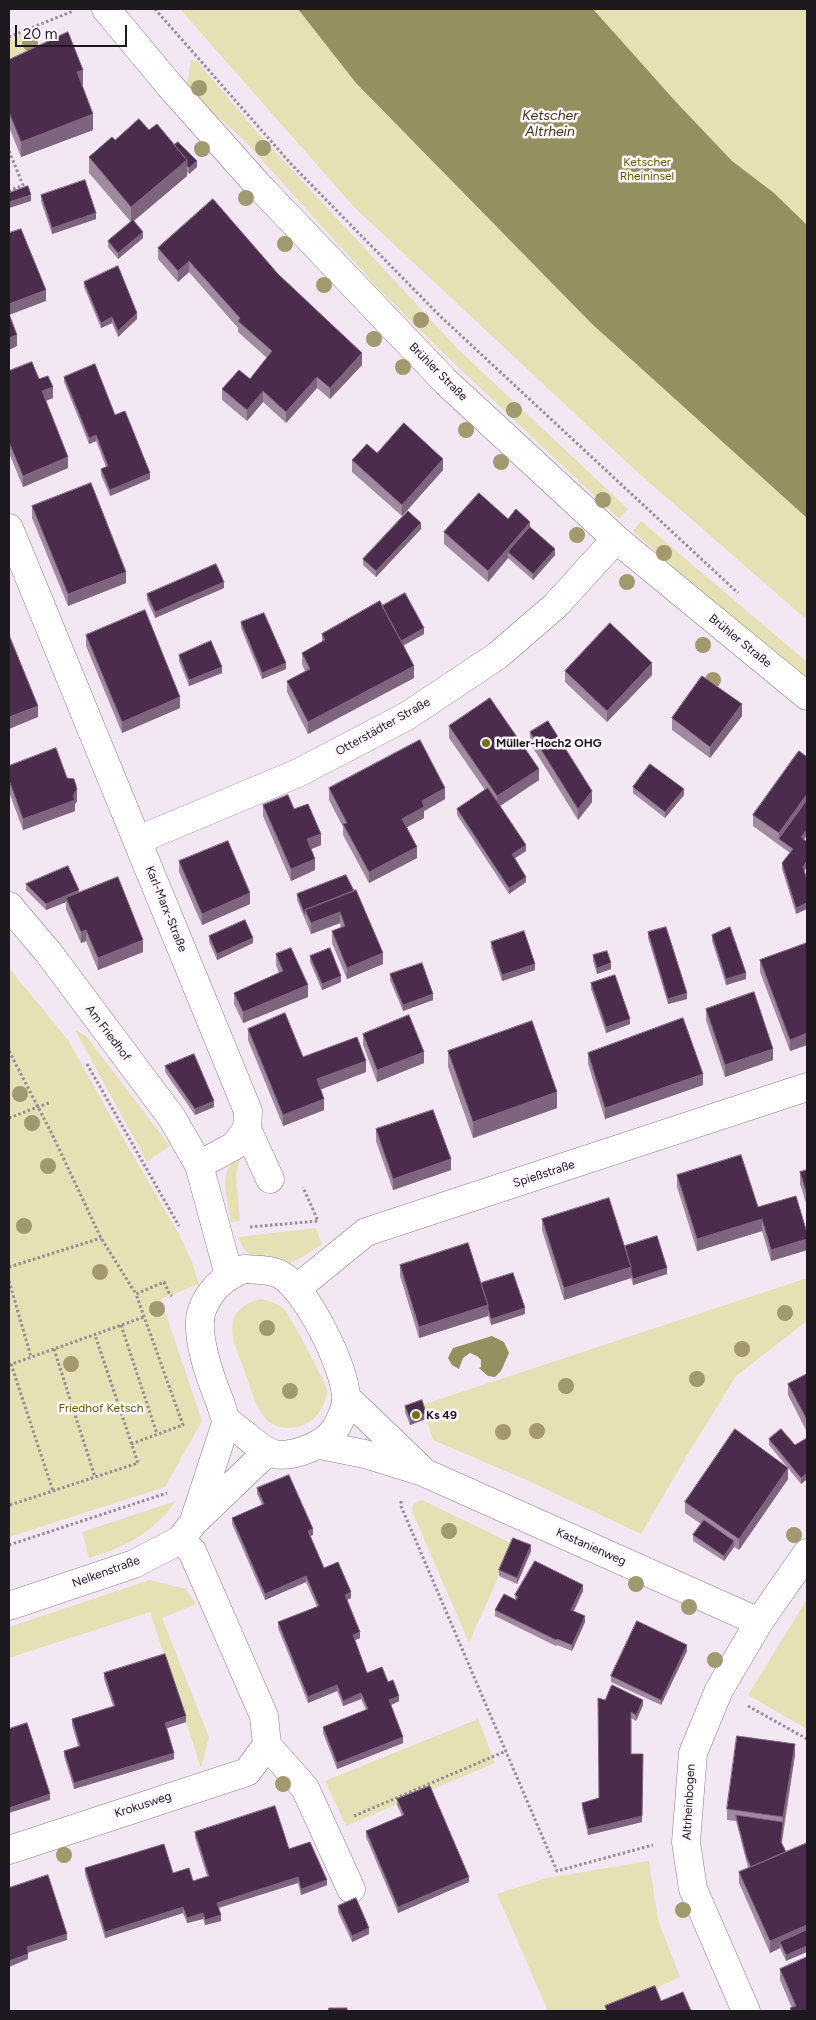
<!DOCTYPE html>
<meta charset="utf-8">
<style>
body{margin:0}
#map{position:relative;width:816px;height:2020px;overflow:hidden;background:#f4e7f4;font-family:Figtree,sans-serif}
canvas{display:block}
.frame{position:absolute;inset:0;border:10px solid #1e191e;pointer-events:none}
.scale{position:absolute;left:15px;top:25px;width:112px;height:22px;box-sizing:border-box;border:2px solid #1e191e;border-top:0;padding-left:6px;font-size:15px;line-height:18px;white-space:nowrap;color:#1e191e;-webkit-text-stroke:4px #fef6fe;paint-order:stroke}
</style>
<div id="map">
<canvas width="816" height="2020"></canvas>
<div class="frame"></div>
<div class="scale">20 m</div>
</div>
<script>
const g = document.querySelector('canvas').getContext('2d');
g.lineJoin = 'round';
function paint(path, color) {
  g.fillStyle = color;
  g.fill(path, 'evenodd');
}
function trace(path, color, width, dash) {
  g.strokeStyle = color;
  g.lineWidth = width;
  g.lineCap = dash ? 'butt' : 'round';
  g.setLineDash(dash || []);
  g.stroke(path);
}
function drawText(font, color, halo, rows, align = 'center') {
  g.font = font + ' Figtree,sans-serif';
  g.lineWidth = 5;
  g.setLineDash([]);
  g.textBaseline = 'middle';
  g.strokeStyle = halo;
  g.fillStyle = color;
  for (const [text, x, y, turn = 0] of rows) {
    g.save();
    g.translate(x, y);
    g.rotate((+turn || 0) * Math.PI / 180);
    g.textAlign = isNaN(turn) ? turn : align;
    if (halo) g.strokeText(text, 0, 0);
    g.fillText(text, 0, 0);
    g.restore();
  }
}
paint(new Path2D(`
 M180,9h627v611l-172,-150 -281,-263z
 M26,33l7,26 -24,11v-30z
 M191,60l6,1 59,70 201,217 171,161 -9,10 -180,-170 -64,-64 -131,-145 -58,-51z
 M641,521l166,141v16c-61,-45 -119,-96 -174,-147z
 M9,968l59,72 51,91 61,105 12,26 7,22 -38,15 41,122 -37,66 -156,50z
 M75,1030l11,6 84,110 -23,16z
 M240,1158l-4,17 4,46 -9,1c-2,-14 -11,-45 -1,-56 3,-3 7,-5 10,-8z
 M316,1228l6,16c-20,14 -32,24 -57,17 -17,-6 -20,-8 -27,-24z
 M807,1278v43l-71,55 -47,76 -48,82 -110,-52 -98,-42 -11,-35z
 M261,1299c8,2 19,5 24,11 6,7 41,73 42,80 0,11 -7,24 -15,30 -8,6 -16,8 -25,8 -29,-1 -34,-35 -42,-56 -5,-16 -16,-34 -12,-51 5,-14 15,-19 28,-22z
 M422,1500l91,44 -44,99 -57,-132c0,-7 4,-9 10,-11z
 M176,1501c-21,31 -53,47 -87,57l-7,-26z
 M150,1580l36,9 10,15 -34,14 47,119 -8,31 -51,-156 -141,46v-31z
 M807,1599v130l-59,-34z
 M478,1719l17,44 -149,63 -21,-45z
 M649,1861l9,59 22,57 -74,34h-58l-51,-117 50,-16z`), '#e5e1b4');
paint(new Path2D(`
 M298,9h295l83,93 56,59 42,32 33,32v293l-215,-194 -236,-241z
 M492,1336l12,6 5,11 -8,18 -6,6 -7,-1 -9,-8 2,-1v-7l-4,-4 -7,-3 -7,5 -4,11 -7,-4 -4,-7 5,-10z`), '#959060');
const minor = new Path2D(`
 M106,9l64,77 87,98 189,198 170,157 191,157
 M9,528l239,583 -1,18 -13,17 -35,19 30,110
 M138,840l160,-67 109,-57 90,-60 58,-50 61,-67
 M9,906l39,46 124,166 27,47
 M247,1129l23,50
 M244,1269c11,1 27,0 37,6 26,15 64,92 65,122 1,7 -4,19 -7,25 -6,14 -20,23 -34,28 -30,11 -38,3 -61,-16 -5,-4 -13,-9 -17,-14 -4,-5 -5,-13 -7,-18 -9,-22 -26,-69 -18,-92 8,-21 22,-33 42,-41z
 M296,1289l70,-57 441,-145
 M347,1398l73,70
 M320,1445l45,9 58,18 336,150
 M194,1521l33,-101
 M9,1606l125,-42 46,-24 14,-18 72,-69
 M267,1745l38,43 46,101
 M9,1850l238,-78 20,-27 -3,-29 -72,-165 -12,-11
 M746,2011l-53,-122 -7,-47 7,-89 26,-63 40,-68 48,-69`);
trace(minor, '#897d89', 29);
trace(new Path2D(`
 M155,9l137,156 147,150 299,278
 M9,37l64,-26
 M9,151l14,34 -14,6
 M9,1051l43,83 49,104 35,56
 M87,1064l92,162
 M9,1118l42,-16
 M250,1227l68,-6 -15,-34
 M9,1267l92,-29
 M9,1281l22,76
 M121,1325l36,109
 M54,1349l41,128
 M11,1364l42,127
 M9,1365l135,-48
 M131,1444l52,-19 -47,-131 28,-12 6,13 2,1
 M401,1501v5l156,365 96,-26
 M10,1505l128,-42 -43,-128
 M9,1545l158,-52
 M748,1706l59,33
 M354,1816l152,-65`), '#958c95', 3, [2.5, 2.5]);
trace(minor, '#fff', 28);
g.fillStyle = '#a3996e';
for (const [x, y] of [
 [30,43],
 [199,88],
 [263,148],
 [202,149],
 [246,198],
 [285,244],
 [324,285],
 [421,320],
 [374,339],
 [403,367],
 [514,410],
 [466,430],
 [501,462],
 [603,500],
 [577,535],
 [664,553],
 [627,582],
 [703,645],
 [713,680],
 [20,1094],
 [32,1123],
 [48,1166],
 [24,1226],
 [100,1272],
 [157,1309],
 [785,1313],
 [267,1328],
 [742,1349],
 [71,1364],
 [697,1379],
 [566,1386],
 [290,1391],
 [537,1431],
 [503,1432],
 [449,1531],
 [794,1535],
 [636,1584],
 [689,1607],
 [715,1660],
 [283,1784],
 [64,1855],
 [683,1910]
]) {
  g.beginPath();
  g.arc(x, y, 8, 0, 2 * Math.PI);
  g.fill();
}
paint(new Path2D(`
 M9,60l74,25 -1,1 11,44 -72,27 -12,-30z
 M149,130l25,15 23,22 -8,7 -2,-2v4l-53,45 9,17 -25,21 -10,-12v-6l23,-19 -42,-49v-16l26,-17z
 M41,195l55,24 -44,15 -11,-33z
 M158,248l120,26 84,91 -32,34 -13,-11 -31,35 -23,-21 -16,19 -25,-21v-11l28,-10 17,-21 -29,-26v-4l-49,-56 -11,10 -20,-23z
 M84,282l53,37 -19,18 -6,-14 -11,5 -17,-41z
 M9,371l30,8 14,19 -7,3 22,67 -45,19 -14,-34z
 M64,377l51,38 35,64 -40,17 -9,-21v-6l5,-2 -10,-26 -7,3 -25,-62z
 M377,453l66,17 -41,46 -50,-44v-12z
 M32,506l94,77 -58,23 -36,-88z
 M508,519l22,8 25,28 -22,25 -25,-22 -20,24 -44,-38v-12z
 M421,529l-45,48 -13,-12v-6z
 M224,588l-69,30 -8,-18v-6z
 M382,606l42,28 -21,11 11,33 -106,56 -21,-42v-11l18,-10 -3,-7v-11l20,-11v-8z
 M241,622l45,47 -24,10 -21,-51z
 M86,635l94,73 -58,25 -36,-87z
 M179,655l43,18 -33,13 -10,-25z
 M565,671l87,4 -45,47 -42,-40z
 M742,716l-32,42 -38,-28v-12z
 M449,726l90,54 -39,26 26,45 -11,7 11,24 -17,12 -52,-79v-6l28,-19 -36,-52z
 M530,732l62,70 -14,18 -48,-77z
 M807,757v78l-3,5v31l-8,43 -14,-45v-6l8,-10 -37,-27v-11z
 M9,766l58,12 10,23 -2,3v7l-52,19 -14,-38z
 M633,787l51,8 -19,23 -32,-25z
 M329,788l116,11 -21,12v7l-17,9 10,31 -48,25 -26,-48v-8l-14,-27z
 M263,805l31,4 27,36 -10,4 4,21 -24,11 -28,-65z
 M179,861l71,43 -48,21 -23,-53z
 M346,875l37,89 -36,15 -15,-36v-12l9,-3 -1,-5 -29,11 -14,-34v-6z
 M26,884l53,8 64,60 -45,18 -12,-29 -5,2 -15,-34v-7l-20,8 -20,-20z
 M648,932l39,67 -19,5 -20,-66z
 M712,935l34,44 -20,6 -14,-44z
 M209,936l44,7 -36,17 -8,-18z
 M491,942l44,28 -33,11 -11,-33z
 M807,943v102l-17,6 -30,-79v-12z
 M276,954l32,43 -65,26 -9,-19v-11l45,-20 -3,-8z
 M593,955l18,14 -14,5 -4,-13z
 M310,956l31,26 -19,8 -12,-28z
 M390,974l43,26 -30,11 -13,-31z
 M591,983l39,41 -24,9 -15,-44z
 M706,1009l67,51 -48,17 -19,-57z
 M248,1029l55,28 63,15 -45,17 3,21 -41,16 -35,-86z
 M363,1034l61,29 -47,19 -14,-37z
 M448,1051l109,57 -84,30 -25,-71z
 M588,1053l115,32 -98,34 -17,-55z
 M165,1066l49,41 -19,8 -30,-43z
 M376,1129l75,41 -58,20 -17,-49z
 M807,1170v36l-7,-22v-12z
 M677,1175l81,32 49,26v17l-36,11 -9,-30 -65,20 -20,-64z
 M542,1219l83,27 42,28 -34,11 -2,-7 -67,22 -22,-70z
 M400,1265l81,18 44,31 -34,11 -3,-10v1l-69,22 -19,-62z
 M807,1374v58l-19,-37v-11z
 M405,1406l21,13 -16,6 -5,-13z
 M807,1438v41l-6,5 -13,-16v11l-49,71 -5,-3 -10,14 -31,-20v-6l8,-11 -16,-11v-11l103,-34 -19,-23v-6l26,6z
 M257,1488l56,47 -3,1 14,32 27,30 -4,2 13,38 -5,2 12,33 21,9 11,19 -8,4 12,38 -66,26 -14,-36v-6l43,-17 -5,-11 -18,7 -6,-15 -29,12 -30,-75v-6l39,-15 -11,-25 -41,18 -33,-76v-6l30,-13 -5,-11z
 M531,1551l-14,33 -18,-8v-6z
 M583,1591l-9,20 11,11 -13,29 -15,-6 -1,1 -61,-30v-6l20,-10v-5z
 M687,1651l-26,54 -50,-23v-6z
 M104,1673l82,49 -20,6 8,31 -100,30 -10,-33v-5l14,-5 -6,-21v-6l41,-13 -9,-27z
 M605,1700l38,5 -7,16 -5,-3v36l11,68 -54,13 -6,-26v-6l17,-5z
 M795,1755l-13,88 4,9v109l-6,-13 -10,5 -31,-70v-11l10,-4 -2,-4 -11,-43 -9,-1v-11z
 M397,1799l72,83 -71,31 -32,-76v-6l36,-15 -5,-11z
 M195,1832l94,17 38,36 -26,10 -3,-12 -79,25 2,13 -16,4 -2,-6 -16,4 -4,-10 -78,25 -20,-64v-6l88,5 20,8 14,-5 -12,-38z
 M338,1906l31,28 -17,8 -14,-30z
 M780,1969l27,42h-17v-3h2l-12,-28z`), '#a08aa0');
paint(new Path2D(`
 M83,70v15l-6,3v-16z
 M93,114v16l-72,27v-15z
 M187,160v16l-56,47v-16z
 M197,161v6l-8,7v-6z
 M31,195v6l-22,7v-6z
 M96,213v6l-44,15v-6z
 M143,232v6l-25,21v-6z
 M189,261v11l-11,10v-11z
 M46,290v11l-37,14v-11z
 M137,313v6l-19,18v-6z
 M112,317v6l-11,5v-5z
 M17,335v11l-8,4v-12z
 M362,353v12l-32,34v-11z
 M317,377v11l-31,35v-11z
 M53,387v11l-11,4v-11z
 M263,391v11l-16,19v-11z
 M96,435v6l-7,3v-6z
 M68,457v11l-45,19v-11z
 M443,459v11l-41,46v-11z
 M150,473v6l-40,17v-6z
 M530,522v11l-22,19v6l-20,24v-11z
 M421,523v6l-45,48v-6z
 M555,549v6l-22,25v-6z
 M126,572v11l-58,23v-12z
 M224,582v6l-69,30v-6z
 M424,628v6l-25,14v-6z
 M286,663v6l-24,10v-6z
 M652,663v12l-45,47v-11z
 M414,666v12l-106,56v-12z
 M222,667v6l-33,13v-6z
 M180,697v11l-58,25v-11z
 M742,704v12l-32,42v-11z
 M38,706v11l-29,12v-12z
 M539,769v11l-42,28v-12z
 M445,788v11l-21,12v7l-22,12v-11l20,-18z
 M77,789v12l-2,3v7l-52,19v-11l50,-23z
 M684,789v6l-19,23v-6z
 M592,791v11l-14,18v-11z
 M807,794v11l-28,34v5v-11z
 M807,830v5l-6,8v-6z
 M321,834v11l-14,6v-12z
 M526,845v6l-14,9v-6z
 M417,847v11l-48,25v-11z
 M315,859v11l-24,11v-12z
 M807,861v6l-4,6v-6z
 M526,877v5l-17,12v-6z
 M79,890v6l-13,2v4l-20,8v-6z
 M250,893v11l-48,21v-11z
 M807,903v6l-11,5v-6z
 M340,912v11l-29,11v-11z
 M86,930v11l-5,2v-11z
 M253,938v5l-36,17v-6z
 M143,940v12l-45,18v-12z
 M383,953v11l-36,15v-11z
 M611,963v6l-14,5v-6z
 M535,964v6l-33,11v-6z
 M746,973v6l-20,6v-6z
 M341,976v6l-19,8v-6z
 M308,985v12l-65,26v-11z
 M687,993v6l-19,5v-5z
 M433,994v6l-30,11v-6z
 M630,1019v5l-24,9v-6z
 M807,1033v12l-17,6v-11z
 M773,1049v11l-48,17v-12z
 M424,1052v11l-47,19v-12z
 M366,1061v11l-49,19v-12z
 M703,1074v11l-98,34v-11z
 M557,1092v16l-84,30v-16z
 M324,1099v11l-41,16v-11z
 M214,1101v6l-19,8v-6z
 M451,1159v11l-58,20v-11z
 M762,1219v12l-65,20v-12z
 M807,1239v11l-36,11v-11z
 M631,1267v11l-67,22v-12z
 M667,1268v6l-34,11v-6z
 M488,1305v11l-69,22v-11z
 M525,1308v6l-34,11v-6z
 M426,1413v6l-16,6v-6z
 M788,1468v11l-49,71v-11z
 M807,1473v6l-6,5v-6z
 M313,1529v6l-5,2v-6z
 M734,1541v6l-10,14v-5z
 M531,1545v6l-14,33v-6z
 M306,1576v6l-41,18v-6z
 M583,1585v6l-12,25v-6z
 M351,1592v6l-6,3v-6z
 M585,1616v6l-13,29v-6z
 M360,1632v6l-7,3v-6z
 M687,1645v6l-26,54v-5z
 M337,1685v6l-29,12v-6z
 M361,1693v6l-18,7v-5z
 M399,1696v5l-10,5v-6z
 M643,1700v5l-7,16v-6z
 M186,1716v6l-21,7v-6z
 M403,1737v6l-66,26v-6z
 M795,1744v11l-12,73 -2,20 2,-31z
 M174,1753v6l-100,30v-6z
 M643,1754l-1,68 -54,13v-6z
 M50,1794v6l-41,13v-5z
 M298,1877v6l-81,25v-5z
 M469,1877v5l-71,31v-6z
 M327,1880v5l-26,10v-6z
 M183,1907v6l-78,25v-6z
 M203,1913v6l-16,4v-5z
 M221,1915v6l-16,4v-5z
 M807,1925v11l-27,6v6l-10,5v-12z
 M369,1928v6l-17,8v-6z
 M67,1934v6l-40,13v-6z
 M807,1946v6l-21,9v-6z
 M28,1954v5l-19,8v-6z`), '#7e647e');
const building = new Path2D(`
 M68,32l15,38 -6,2 16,42 -72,28 -12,-30v-52z
 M139,119l10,11 8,-6 30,36 -56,47 -42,-50 23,-20 3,3z
 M178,142l19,19 -8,7 -2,-2v-6l-13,-15z
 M85,180l11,33 -44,15 -11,-33z
 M28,186l3,9 -22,7v-9z
 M213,199l65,75 84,79 -32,35 -13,-11 -31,35 -23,-21 -16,19 -25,-21 17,-19 11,9 22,-28 -34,-30 2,-3 -51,-57 -11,10 -20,-23z
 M133,220l10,12 -25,21 -10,-12z
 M21,229l25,61 -37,14v-71z
 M118,266l19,47 -19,18 -6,-14 -11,6 -17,-41z
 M9,314l8,21 -8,3z
 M32,362l7,17 9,-3 5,11 -11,4 26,66 -45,19 -14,-34v-71z
 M95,364l20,51 10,-4 25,62 -40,17 -9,-21 7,-3 -12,-31 -7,3 -25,-61z
 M404,423l39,36 -41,46 -50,-45 15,-16 10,9z
 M91,483l35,89 -58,22 -36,-88z
 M479,493l29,26 8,-10 14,13 -42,49 -44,-39z
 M408,511l13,12 -45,48 -13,-12z
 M530,527l25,22 -22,25 -25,-22z
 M216,564l8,18 -69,30 -8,-18z
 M405,593l19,35 -23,13 -19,-35z
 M380,601l34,65 -106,56 -21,-41 23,-12 -8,-16 23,-13 -3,-6z
 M145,610l35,87 -58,25 -36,-87z
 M264,613l22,50 -24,10 -21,-51z
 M610,623l42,40 -45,48 -42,-40z
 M9,635l29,71 -29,11z
 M211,641l11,26 -33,13 -10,-25z
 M702,676l40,28 -32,43 -38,-29z
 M490,698l49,71 -42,27 -48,-70z
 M548,721l44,70 -14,18 -48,-77z
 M420,740l25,48 -23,13 2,6 -22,12 15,28 -48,25 -26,-48 4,-1 -18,-35z
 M56,748l11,30 7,1 3,10 -4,7 2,4 -52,19 -14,-39v-14z
 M799,751l8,6v37l-28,39 -26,-18z
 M650,764l34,25 -19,23 -32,-25z
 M488,788l38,57 -14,9 14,23 -17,11 -52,-79z
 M288,795l6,14 14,-5 13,30 -14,5 8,20 -24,10 -28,-64z
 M807,800v30l-6,7 6,5v19l-4,6 4,13v23l-11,5 -14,-45 11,-14 -14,-10z
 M228,841l22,52 -48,21 -23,-53z
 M68,866l11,24 -33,14 -20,-20z
 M346,875l8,16 -49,19v5l-8,-21z
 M118,877l25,63 -45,18 -12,-28 -5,2 -15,-34z
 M356,890l27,63 -36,15 -15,-37 13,-5 -5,-14 -29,11 -6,-13z
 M245,920l8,18 -36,16 -8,-18z
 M666,927l21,66 -19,6 -20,-67z
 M730,927l16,46 -20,6 -14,-44z
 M524,931l11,33 -33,11 -11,-33z
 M807,943v90l-17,7 -30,-80z
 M291,948l17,37 -65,27 -9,-19 49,-22 -7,-17z
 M330,948l11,28 -19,8 -12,-28z
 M607,951l4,12 -14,5 -4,-13z
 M422,963l11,31 -30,11 -13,-31z
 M615,975l15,44 -24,8 -15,-44z
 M754,992l19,57 -48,16 -19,-56z
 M285,1013l18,44 54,-20 9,24 -49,18 7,20 -41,16 -35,-86z
 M409,1015l15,37 -47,18 -14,-36z
 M683,1018l20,56 -98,34 -17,-55z
 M532,1021l25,71 -84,30 -25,-71z
 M194,1054l20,47 -19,8 -30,-43z
 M433,1110l18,49 -58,20 -17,-50z
 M741,1155l17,52 38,-11 11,37v6l-36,11 -9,-31 -65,20 -20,-64z
 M807,1170v25l-7,-23z
 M609,1198l22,69 -67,21 -22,-69z
 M657,1236l10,32 -34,11 -2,-7v-5l-6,-21z
 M468,1243l20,62 -69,22 -19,-62z
 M513,1273l12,35 -34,11 -3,-10v-4l-7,-22z
 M807,1374v46l-19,-36z
 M422,1400l4,13 -16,6 -5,-13z
 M735,1429l53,39 -49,71 -54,-37z
 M781,1429l14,16 12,-7v35l-6,5 -32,-39z
 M289,1475l24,54 -5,2 16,37 14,-6 13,30 -6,3 15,37 -7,3 14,38 15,-6 6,15 5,-2 6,16 -10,4 14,37 -66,26 -14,-36 45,-18 -7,-16 -18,8 -6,-16 -29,12 -30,-75 41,-16 -13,-30 -41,18 -33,-76 32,-14 -7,-16z
 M704,1520l30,21 -10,15 -31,-21z
 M513,1538l18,7 -14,33 -18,-8z
 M535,1561l48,24 -12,25 14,6 -13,29 -15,-6 -1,1 -61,-30 9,-16 12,6 2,-3 -3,-2z
 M637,1621l50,24 -26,55 -50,-24z
 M165,1654l21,62 -21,7 9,30 -100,30 -10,-32 16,-5 -8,-27 43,-13 -11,-33z
 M612,1685l31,15 -7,15 -5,-3v42h12l-1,62 -54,13 -6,-26 17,-5 -1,-100 7,2z
 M27,1723l23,71 -41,14v-79z
 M737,1736l58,8 -12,73 -56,-8z
 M430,1786l39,91 -71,30 -32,-76 38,-16 -7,-16z
 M275,1806l14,43 21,-7 17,38 -26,9 -3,-12 -81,26 4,12 -16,5 -2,-7 -16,5 -4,-11 -78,25 -20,-64 79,-24 9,29 16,-5 4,13 16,-5 -14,-44z
 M736,1815l47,7 -2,20 5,10 -35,15 -4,-9z
 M807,1843v82l-37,16 -31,-69z
 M48,1875l19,59 -40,13 1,7 -19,7v-73z
 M356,1898l13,30 -17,8 -14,-30z
 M807,1930v16l-21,9 -6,-13z
 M807,1957v54h-15l-2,-3 6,-2 -16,-37z
 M655,1986l6,15 22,-9 8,19h-84l-2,-5z
 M329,2008h18v3h-18z`);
paint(building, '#4b2c4c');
trace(building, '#7e647e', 1);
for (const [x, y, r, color] of [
 [486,743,5,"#786f0e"],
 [416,1415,5,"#786f0e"]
]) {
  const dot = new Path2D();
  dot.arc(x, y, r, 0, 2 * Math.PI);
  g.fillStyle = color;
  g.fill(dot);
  trace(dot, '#fef6fe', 2);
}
drawText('12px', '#615900', '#fef6fe', [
 ["Ketscher",647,162],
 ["Rheininsel",647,176],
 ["Friedhof Ketsch",101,1408]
]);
drawText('12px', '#1e191e', '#fef6fe', [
 ["Brühler Straße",438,372,45],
 ["Brühler Straße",740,641,39],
 ["Otterstädter Straße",383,727,-29],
 ["Karl-Marx-Straße",166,909,68],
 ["Am Friedhof",108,1033,53],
 ["Spießstraße",544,1174,-18],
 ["Kastanienweg",591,1547,24],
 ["Nelkenstraße",106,1572,-20],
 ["Altrheinbogen",689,1802,-87],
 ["Krokusweg",143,1805,-18]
]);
drawText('bold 12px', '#1e191e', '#fef6fe', [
 ["Müller-Hoch2 OHG",496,743],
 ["Ks 49",426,1415]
], 'left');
drawText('italic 14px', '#3b370f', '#fef6fe', [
 ["Ketscher",550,116],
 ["Altrhein",550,132]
]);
</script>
